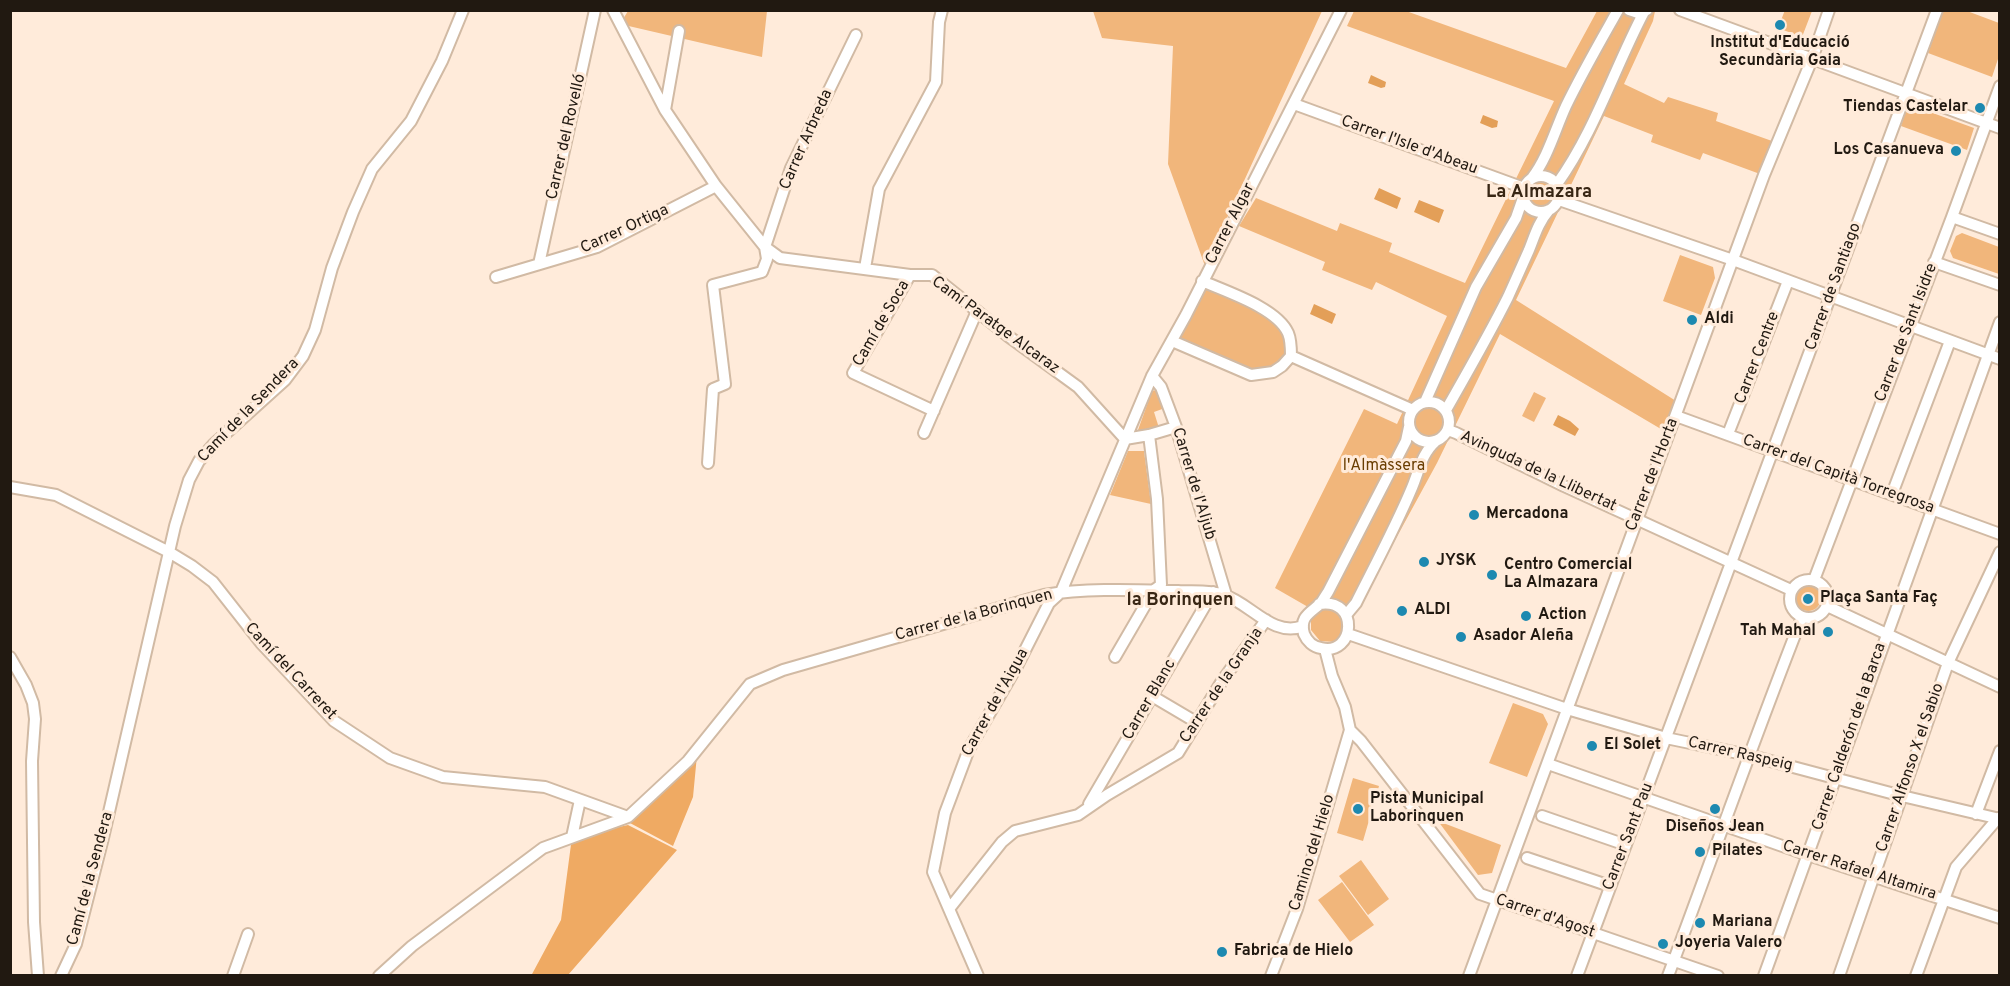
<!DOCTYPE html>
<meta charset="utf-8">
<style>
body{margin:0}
#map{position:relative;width:2010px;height:986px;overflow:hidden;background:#ffebda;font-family:Overpass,sans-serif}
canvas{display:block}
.frame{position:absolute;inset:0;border:12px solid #211911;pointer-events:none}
</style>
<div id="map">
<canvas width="2010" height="986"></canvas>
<div class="frame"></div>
</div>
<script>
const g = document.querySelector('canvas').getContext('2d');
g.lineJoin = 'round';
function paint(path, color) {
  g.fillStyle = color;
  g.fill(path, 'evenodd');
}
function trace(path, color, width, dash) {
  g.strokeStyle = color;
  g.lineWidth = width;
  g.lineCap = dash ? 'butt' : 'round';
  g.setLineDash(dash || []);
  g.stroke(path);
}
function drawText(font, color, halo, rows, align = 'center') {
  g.font = font + ' Overpass,sans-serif';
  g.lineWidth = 6;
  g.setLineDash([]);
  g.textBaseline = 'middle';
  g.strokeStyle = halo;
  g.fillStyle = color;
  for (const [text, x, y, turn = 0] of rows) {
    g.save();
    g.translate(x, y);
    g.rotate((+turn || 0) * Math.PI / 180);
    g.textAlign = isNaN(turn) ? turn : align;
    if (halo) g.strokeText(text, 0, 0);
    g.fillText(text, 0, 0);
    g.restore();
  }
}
paint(new Path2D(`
 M1785,10l27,1 -10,26 -24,-9z
 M628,11h139l-5,46 -142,-33z
 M1093,11h229l-117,255 -37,-102 5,-118 -71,-8z
 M1354,11h52l160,57 31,-57h58l-2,10 -29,63 40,19 4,-6 50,16 -2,8 56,20 -12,33 -57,-21 -3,7 -49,-18 2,-7 -49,-19 -88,184 160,101 -10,31 -166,-98 -63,129 -93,171 -9,8 -15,-1 -9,-11v-13l4,-6 -40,-23 89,-179 33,15 50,-108 -71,-34 -4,8 -50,-20 3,-8 -86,-36 17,-28 81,33 3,-8 52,20 -3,9 76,31 89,-182 -207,-75z
 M1943,11h24l32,12v33l-7,21 -64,-24z
 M1908,104l66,24 -7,22 -66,-24z
 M1962,233l37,14v27l-46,-16 -3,-7 6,-15z
 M1680,255l33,12 2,11 -14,37 -38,-14z
 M1202,281l80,41 9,34 -8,10 -32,9 -79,-34z
 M1156,390l9,18 -11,4 5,16 -17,5 -4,-3 14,-39z
 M1534,392l12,6 -12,24 -12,-6z
 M1128,451h16l7,53 -41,-9z
 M1795 598a13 13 0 1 1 26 0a13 13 0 1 1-26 0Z
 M1513,703l30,11 5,10 -21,53 -38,-14z
 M1353,778l26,8 -16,55 -26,-8z
 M1438,821l63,24 -9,28 -14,2z
 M1361,860l28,39 -21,16 -29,-39z
 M1342,882l32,43 -24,17 -32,-42z`), '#f1b67b');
paint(new Path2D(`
 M697,755l-4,42 -20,49 -43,-23z
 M628,825l49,25 -109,125 -37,1 30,-56 11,-83z`), '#efaa63');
paint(new Path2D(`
 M1371,75l15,7 -1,5 -4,1 -13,-5z
 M1483,115l15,6 -1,6 -5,1 -12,-5z
 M1379,188l22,10 -4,11 -23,-10z
 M1419,200l25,10 -5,13 -25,-11z
 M1314,304l22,10 -4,10 -22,-10z
 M1558,415l12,6 9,8 -4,7 -22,-11z`), '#e39f58');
const minor = new Path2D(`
 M613,10l52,100 51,76 49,61 15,11 130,17h22l76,61 70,51 47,52
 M1629,10l9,3 9,-3
 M1680,10l320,118
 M1294,104l230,84
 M665,110l14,-79
 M1523 194a18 18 0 1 1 36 0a18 18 0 1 1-36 0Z
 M1532,178c16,-21 23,-48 34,-72 16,-33 34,-64 52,-96
 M1557,184c38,-53 57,-115 87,-172
 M1559,200l174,60 267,99
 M1952,217l48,17
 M1934,262l66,23
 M539,264l56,-254
 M865,268l14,-79 57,-107 3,-60 3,-12
 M910,275l-57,98 81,38
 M496,277l101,-30 119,-61
 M1172,341l79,34 22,-3 9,-6 9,-10c0,-8 0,-16 -3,-23 -11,-25 -61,-41 -86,-52
 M1291,356l122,54
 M1152,376l9,11 15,40 50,168
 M1409 422a20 20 0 1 1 40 0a20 20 0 1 1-40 0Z
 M1425,402l51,-115 40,-69 7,-20
 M1446,410c21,-37 43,-75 62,-113 7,-16 14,-31 21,-47 6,-15 9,-27 20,-40
 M1676,416l324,118
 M1448,430l8,3 108,53 227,104
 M924,433l53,-122
 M1728,434l60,-153
 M1125,439l24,-4 27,-8
 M708,463l5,-74 12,-5 -12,-99 49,-13 5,-13 -2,-12 26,-79 65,-133
 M10,487l46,8 113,57 23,14 21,16 48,61 73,78 56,37 53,19 102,10 83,30 60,-56 62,-77 33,-14 261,-75c43,-7 90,-5 134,-4 15,1 32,-1 46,4 26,8 49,43 79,31
 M1892,494l58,-153
 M1790 599a19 19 0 1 1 38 0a19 19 0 1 1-38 0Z
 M1814,580l138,-363 48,-131
 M1319,604c41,-7 36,53 2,44 -8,-1 -14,-7 -17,-14 -5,-17 6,-21 16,-30 3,-3 5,-8 8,-12l78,-151 3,-14
 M1827,606l173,81
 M1346,615l10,-12c19,-38 39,-75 55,-113 8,-18 10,-36 25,-49
 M1348,634l219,75 99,29 82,17 154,41 98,23
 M1325,649l7,27 13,31 5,23 11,11 119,153 238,82
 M10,657l16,28 7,18 2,16 -3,42 2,161 4,54
 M1115,657l39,-67 7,-5 -4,-86 -8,-64
 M1152,696l44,26
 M1548,764l260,91 192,63
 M1089,804l124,-212
 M1976,814l24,-63
 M1542,816l84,29
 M572,837l8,-37
 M1527,858l83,28
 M949,909l53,-67 13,-11 63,-16 29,-20 71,-42 44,-72 44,-61
 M61,976l15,-32 27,-106 72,-312 14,-46 10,-19 15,-17 71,-64 18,-24 12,-26 17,-62 21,-56 19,-43 39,-48 31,-60 21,-51
 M233,976l15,-42
 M379,976l33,-30 131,-98 85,-31
 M978,976l-45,-104 12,-59 24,-64 48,-83 32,-63 12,-11 91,-216 34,-61 155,-305
 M1271,976l26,-67 53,-179
 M1469,976l295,-801 48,-116 17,-49
 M1577,976l360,-966
 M1668,976c45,-120 87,-240 134,-359
 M1764,976l236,-654
 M1839,976l109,-313 52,-111
 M1916,976l40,-109 42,-49`);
trace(minor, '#d1baa4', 14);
trace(minor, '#fff', 10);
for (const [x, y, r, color] of [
 [1780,25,6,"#1d89b0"],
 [1980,108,6,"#1d89b0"],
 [1956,151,6,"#1d89b0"],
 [1692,320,6,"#1d89b0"],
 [1474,515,6,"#1d89b0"],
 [1424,562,6,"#1d89b0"],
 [1492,575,6,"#1d89b0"],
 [1808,599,6,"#1d89b0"],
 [1402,611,6,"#1d89b0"],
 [1526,616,6,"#1d89b0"],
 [1828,632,6,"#1d89b0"],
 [1461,637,6,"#1d89b0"],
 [1592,746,6,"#1d89b0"],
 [1358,809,6,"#1d89b0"],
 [1715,809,6,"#1d89b0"],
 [1700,852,6,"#1d89b0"],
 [1700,923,6,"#1d89b0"],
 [1663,944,6,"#1d89b0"],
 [1222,952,6,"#1d89b0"]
]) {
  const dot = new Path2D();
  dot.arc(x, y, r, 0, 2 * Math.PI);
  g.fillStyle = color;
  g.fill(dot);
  trace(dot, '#ffebda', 2);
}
drawText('bold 16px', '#211911', '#ffebda', [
 ["Institut d'Educació",1780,44,"center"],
 ["Secundària Gaia",1780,62,"center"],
 ["Tiendas Castelar",1968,108,"right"],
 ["Los Casanueva",1944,151,"right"],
 ["Aldi",1704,320],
 ["Mercadona",1486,515],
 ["JYSK",1436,562],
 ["Centro Comercial",1504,566],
 ["La Almazara",1504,584],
 ["Plaça Santa Faç",1820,599],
 ["ALDI",1414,611],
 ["Action",1538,616],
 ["Tah Mahal",1816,632,"right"],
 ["Asador Aleña",1473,637],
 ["El Solet",1604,746],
 ["Pista Municipal",1370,800],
 ["Laborinquen",1370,818],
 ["Diseños Jean",1715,828,"center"],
 ["Pilates",1712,852],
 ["Mariana",1712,923],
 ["Joyeria Valero",1675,944],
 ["Fabrica de Hielo",1234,952]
], 'left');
drawText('16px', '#211911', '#ffebda', [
 ["Carrer del Rovelló",567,137,-77],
 ["Carrer Arbreda",807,140,-66],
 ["Carrer l'Isle d'Abeau",1409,146,20],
 ["Carrer Algar",1231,224,-63],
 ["Carrer Ortiga",625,230,-25],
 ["Carrer de Santiago",1834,287,-70],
 ["Camí de Soca",882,324,-60],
 ["Camí Paratge Alcaraz",995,326,36],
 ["Carrer de Sant Isidre",1907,333,-69],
 ["Carrer Centre",1758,358,-69],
 ["Camí de la Sendera",249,411,-46],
 ["Avinguda de la Llibertat",1538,472,25],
 ["Carrer de l'Horta",1653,475,-69],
 ["Carrer del Capità Torregrosa",1838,475,20],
 ["Carrer de l'Aljub",1193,484,73],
 ["Carrer de la Borinquen",974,616,-15],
 ["Camí del Carreret",290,672,47],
 ["Carrer de la Granja",1222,686,-56],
 ["Carrer Blanc",1150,700,-60],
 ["Carrer de l'Aigua",996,703,-61],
 ["Carrer Calderón de la Barca",1850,737,-71],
 ["Carrer Raspeig",1740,755,13],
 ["Carrer Alfonso X el Sabio",1911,768,-71],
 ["Carrer Sant Pau",1629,837,-69],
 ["Camino del Hielo",1313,853,-73],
 ["Carrer Rafael Altamira",1859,871,18],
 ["Camí de la Sendera",91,879,-75],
 ["Carrer d'Agost",1545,917,19]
]);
drawText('16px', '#6a3e02', '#ffebda', [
 ["l'Almàssera",1384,467]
]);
drawText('bold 18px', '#382614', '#ffebda', [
 ["La Almazara",1539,193],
 ["la Borinquen",1180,601]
]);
</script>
